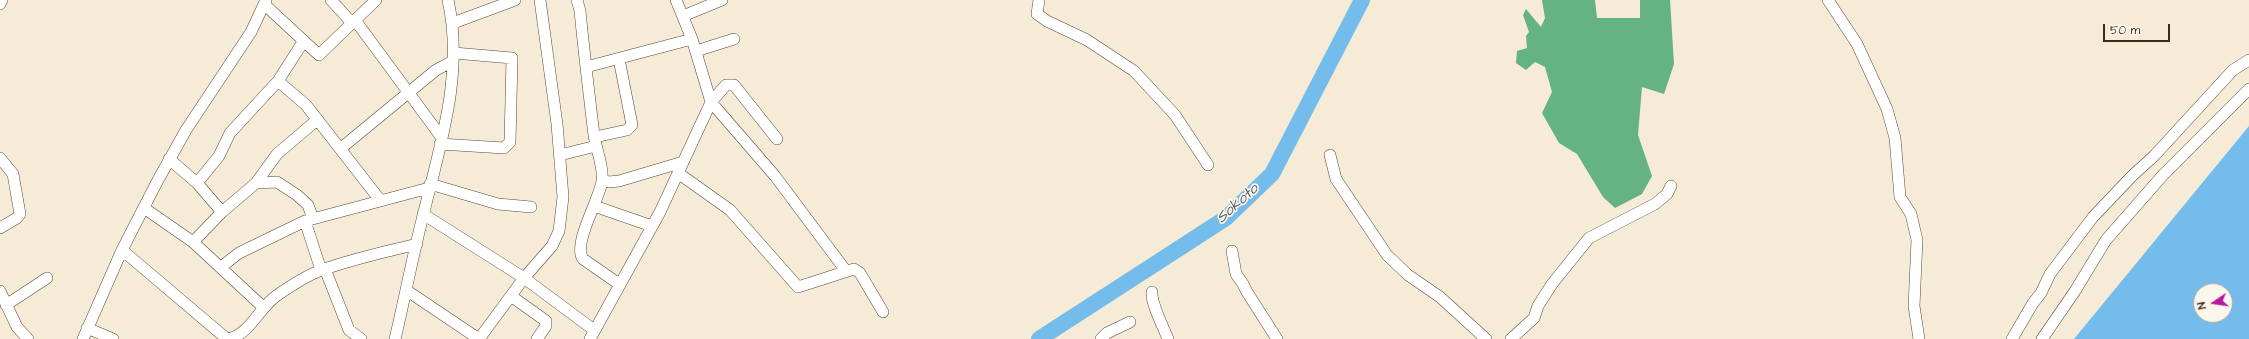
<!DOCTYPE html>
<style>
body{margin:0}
#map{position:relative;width:2249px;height:339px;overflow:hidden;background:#f5ebd6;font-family:"Architects Daughter",sans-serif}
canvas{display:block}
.north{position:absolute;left:2193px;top:283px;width:40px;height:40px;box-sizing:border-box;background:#fbf7ec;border:1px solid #aea59a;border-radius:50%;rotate:257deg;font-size:11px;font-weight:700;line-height:16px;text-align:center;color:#3b2a1e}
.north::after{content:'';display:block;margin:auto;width:14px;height:18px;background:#b5179e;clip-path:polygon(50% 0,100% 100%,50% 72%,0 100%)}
.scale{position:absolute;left:2103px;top:24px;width:67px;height:18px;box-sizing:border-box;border:2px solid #3b2a1e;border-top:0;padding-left:5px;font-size:12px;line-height:14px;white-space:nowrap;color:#3b2a1e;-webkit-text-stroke:3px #fbf7ec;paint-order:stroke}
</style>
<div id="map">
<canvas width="2249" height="339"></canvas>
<div class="north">N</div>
<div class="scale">50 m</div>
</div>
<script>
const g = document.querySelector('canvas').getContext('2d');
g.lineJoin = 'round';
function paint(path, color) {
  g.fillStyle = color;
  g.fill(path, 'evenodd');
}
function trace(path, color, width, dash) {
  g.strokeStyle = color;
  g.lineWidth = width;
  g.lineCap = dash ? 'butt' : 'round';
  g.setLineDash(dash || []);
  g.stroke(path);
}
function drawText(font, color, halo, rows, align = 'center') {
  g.font = font + ' "Architects Daughter",sans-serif';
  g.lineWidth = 3.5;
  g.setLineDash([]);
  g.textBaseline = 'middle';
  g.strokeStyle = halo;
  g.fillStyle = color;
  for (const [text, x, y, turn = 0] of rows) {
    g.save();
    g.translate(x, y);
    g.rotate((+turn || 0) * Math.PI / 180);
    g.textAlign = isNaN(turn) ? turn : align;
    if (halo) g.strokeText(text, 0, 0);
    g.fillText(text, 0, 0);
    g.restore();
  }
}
paint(new Path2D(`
 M1542,0h53l2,18h43v-18h30l4,64 -10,30 -22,-7 -4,48 14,41 -10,18 -27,14 -12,-11 -26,-43 -18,-11 -17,-30 10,-21 -7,-25 -10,-5 -9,8 -10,-7 1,-12 10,-3 -1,-12 3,-4 -6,-17 3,-6 15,18 4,-9z`), '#65b37e');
paint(new Path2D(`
 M2249,126v213h-175zM2201,291h24v24h-24z`), '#74bcec');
trace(new Path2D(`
 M1039,339l187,-121 46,-44 90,-174`), '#74bcec', 16);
const minor = new Path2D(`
 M331,0l21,23
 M577,0l3,11c4,41 9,83 14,124 2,15 10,31 8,46 -2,17 -30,64 -19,78l36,25
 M676,0l16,39 19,63 64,74 71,95
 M1039,0l-2,14 10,7 40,19 47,31 41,44 33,50
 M1828,0l29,44 30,65 8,29 5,59 11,17 6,26 -3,66 5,33
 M0,4l2,-4
 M264,4l55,51 57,-55
 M683,16l39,-16
 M355,20l87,118
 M453,23l62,-23
 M696,51l38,-12
 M586,67l106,-28
 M278,81l28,24 74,95
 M595,137l32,-7 5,-5 -13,-66
 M440,144l64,4 6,-6 2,-84 -58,-5
 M340,149l96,-79 17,-9
 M560,155l36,-9
 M1330,155l6,24 51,76 21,20 32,22 46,42
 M0,158l13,16 7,40 -3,4 -17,10
 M169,159l28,24 25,29
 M678,173l52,37 68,77 56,-18 6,4 23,39
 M602,180l7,2 10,-1 64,-19
 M197,183l22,-27 11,-23 48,-52 25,-39
 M256,183l21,-1 20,13 11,10 5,14
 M430,184l68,20 33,3
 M594,206l58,20
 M144,208l49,34 70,65
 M423,214l101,64 70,52
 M305,221l16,49
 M193,242l29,-30 34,-29 21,-29 40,-34
 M122,250l105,89c23,-3 32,-33 52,-45 13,-9 28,-19 43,-24 30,-11 63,-18 95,-26
 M1232,251l4,23 7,10 4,8 30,47
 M221,267l18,-14 66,-32 124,-33
 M325,269l24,61 12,9
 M406,290l73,49
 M0,291l17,36 11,12
 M1152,292c-1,12 11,34 16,47
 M511,296l35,25v5l-9,13
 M6,305l41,-27
 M87,328l26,11
 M83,339l39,-89 36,-70 28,-50 65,-98 15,-32
 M395,339c10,-42 18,-85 29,-127 17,-70 40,-140 24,-212
 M479,339l45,-61 28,-32 7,-15 4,-34 -6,-73 -17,-124
 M590,339l70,-127 51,-110 15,-17h8l43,54
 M1101,339l6,-6 23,-11
 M1511,339l23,-21 4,-12 14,-22 37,-46 66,-34 12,-10 4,-8
 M2012,339l21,-36 8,-10 9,-19 43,-57 40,-42 21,-19 79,-86 16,-10
 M2042,339l33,-48 31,-51 57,-65 86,-86`);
trace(minor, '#57473a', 12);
trace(minor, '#fff', 11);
drawText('italic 15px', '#4c565c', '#fbf7ec', [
 ["Sokoto",1238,204,-42]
]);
</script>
